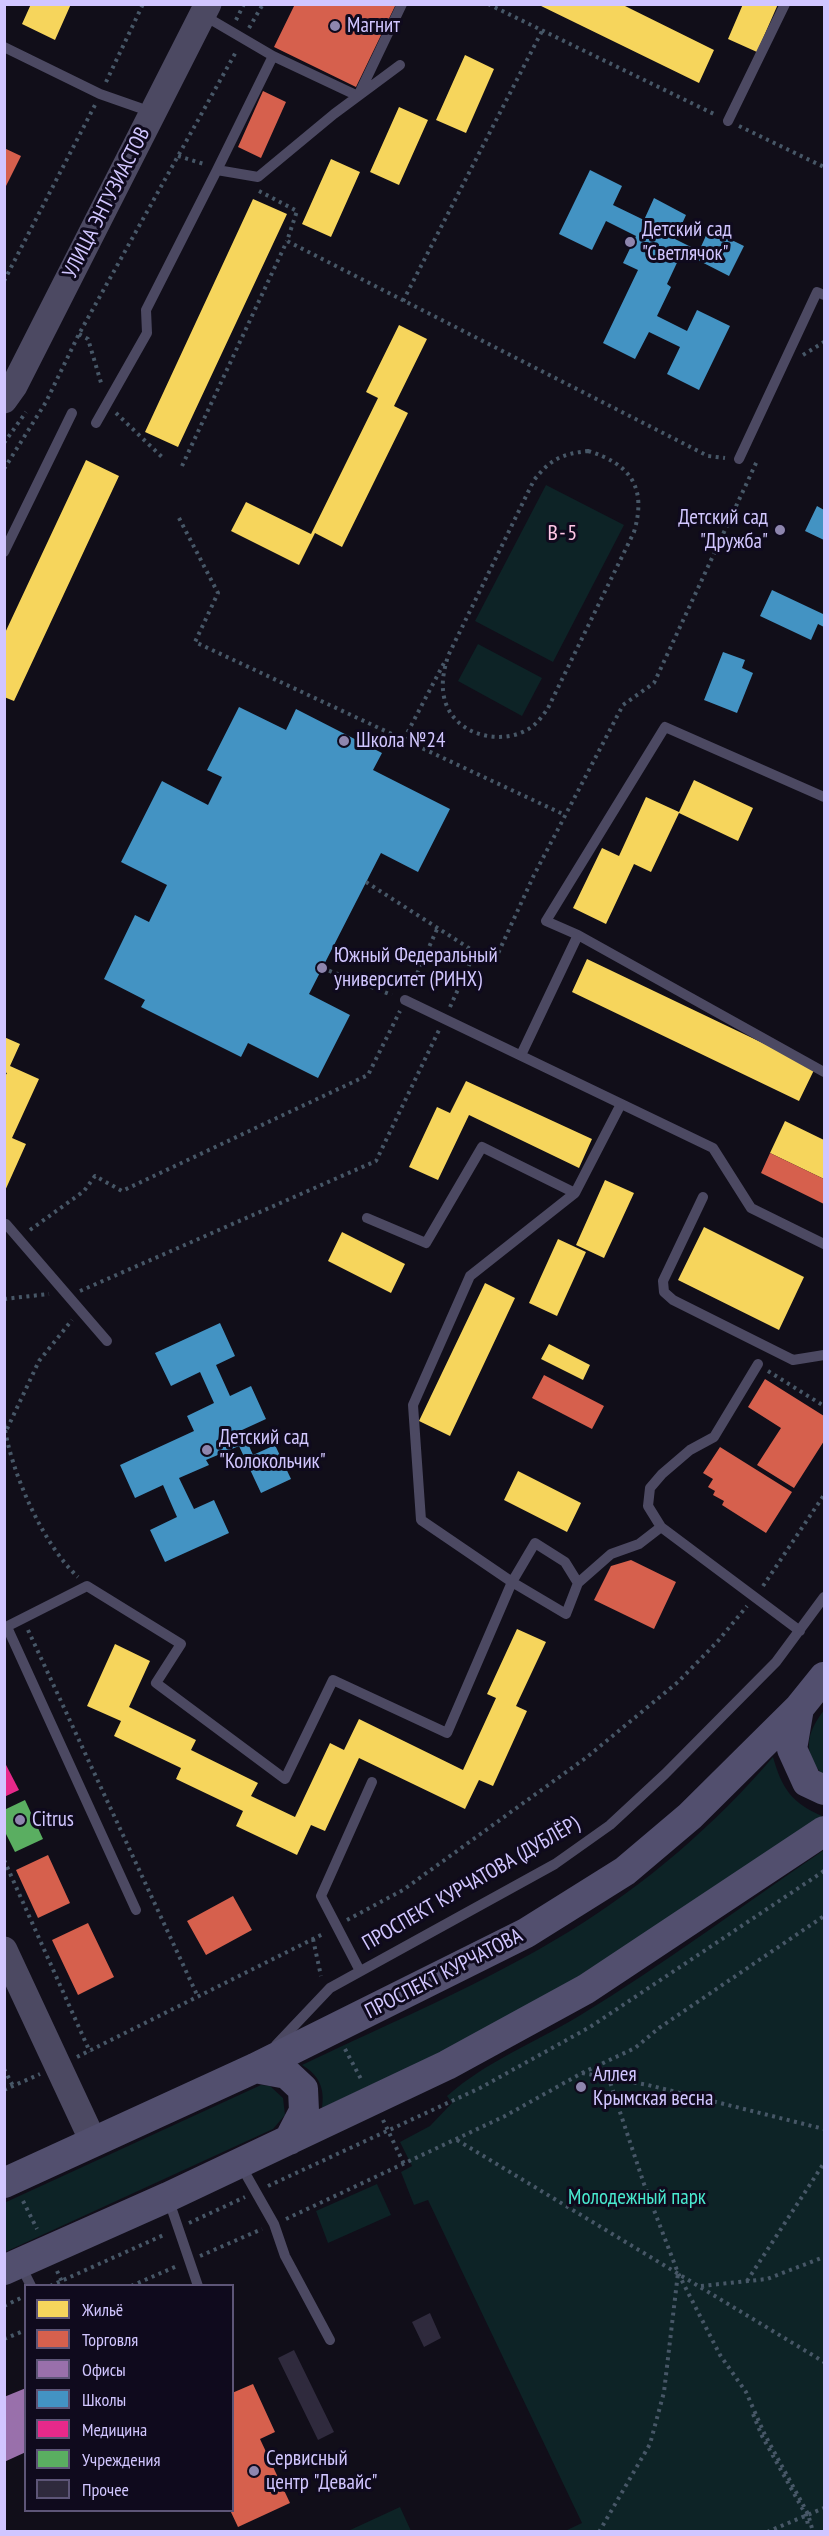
<!DOCTYPE html>
<meta charset="utf-8">
<style>
body{margin:0}
#map{position:relative;width:829px;height:2536px;overflow:hidden;background:#110e19;font-family:"PT Sans Narrow",sans-serif}
canvas{display:block}
.frame{position:absolute;inset:0;border:6px solid #d1c6ff;pointer-events:none}
.legend{position:absolute;left:24px;top:2284px;width:210px;height:228px;box-sizing:border-box;background:#0f0a1d;border:2px solid #5d5577;margin:0;padding:8px 10px;list-style:none;font-size:18px;color:#d1c6ff}
.legend li{display:flex;align-items:center;gap:12px;height:30px}
.legend b{width:30px;border:2px solid #5d5577}
</style>
<div id="map">
<canvas width="829" height="2536"></canvas>
<div class="frame"></div>
<ul class="legend">
<li><b style="height:16px;background:#f6d55c"></b>Жильё</li>
<li><b style="height:16px;background:#d6604d"></b>Торговля</li>
<li><b style="height:16px;background:#9970ab"></b>Офисы</li>
<li><b style="height:16px;background:#4393c3"></b>Школы</li>
<li><b style="height:16px;background:#e7298a"></b>Медицина</li>
<li><b style="height:16px;background:#5aae61"></b>Учреждения</li>
<li><b style="height:16px;background:#2f2a3d"></b>Прочее</li>
</ul>
</div>
<script>
const g = document.querySelector('canvas').getContext('2d');
g.lineJoin = 'round';
function paint(path, color) {
  g.fillStyle = color;
  g.fill(path, 'evenodd');
}
function trace(path, color, width, dash) {
  g.strokeStyle = color;
  g.lineWidth = width;
  g.lineCap = dash ? 'butt' : 'round';
  g.setLineDash(dash || []);
  g.stroke(path);
}
function drawText(font, color, halo, rows, align = 'center') {
  g.font = font + ' "PT Sans Narrow",sans-serif';
  g.lineWidth = 6;
  g.setLineDash([]);
  g.textBaseline = 'middle';
  g.strokeStyle = halo;
  g.fillStyle = color;
  for (const [text, x, y, turn = 0] of rows) {
    g.save();
    g.translate(x, y);
    g.rotate((+turn || 0) * Math.PI / 180);
    g.textAlign = isNaN(turn) ? turn : align;
    if (halo) g.strokeText(text, 0, 0);
    g.fillText(text, 0, 0);
    g.restore();
  }
}
paint(new Path2D(`
 M546,485l78,40 -71,137 -78,-41z
 M478,644l64,34 -20,38 -64,-35z
 M824,1710v66c-22,-23 -18,-42 0,-66z
 M773,1757c9,32 19,46 49,59 -88,60 -175,122 -267,176 -74,44 -155,79 -233,116 3,-20 -3,-33 -20,-43 90,-43 183,-82 268,-134 75,-46 146,-107 203,-174z
 M824,1850v681h-259l17,-8 -154,-323 -14,5 -13,-33 11,-6 -12,-24 30,-16 22,-23 -5,-7c40,-35 87,-53 132,-80 84,-51 164,-111 245,-166z
 M261,2085l9,1 13,12 2,17 -12,14 -268,123 -1,-49z
 M377,2184l14,31 -63,28 -12,-32z
 M400,2507l11,24h-63z`), '#0d2326');
paint(new Path2D(`
 M31,4h40l-16,36 -33,-16z
 M537,4h84l93,46 -15,33z
 M743,4h35l-21,48 -29,-13z
 M465,55l29,14 -28,64 -30,-13z
 M399,107l29,13 -29,65 -29,-13z
 M331,159l29,13 -29,65 -29,-13z
 M253,199l34,15 -109,233 -33,-15z
 M399,325l28,14 -33,67 14,7 -66,134 -27,-14 -16,32 -68,-34 15,-29 65,32 67,-136 -12,-6z
 M86,460l33,16 -105,225 -10,-4v-62z
 M694,780l59,28 -15,33 -59,-28 -28,59 -17,-8 -28,60 -33,-16 29,-60 17,8 27,-59 33,15z
 M587,959l228,109 -16,33 -227,-109z
 M4,1037l16,7 -10,22 29,13 -27,59 14,6 -22,49v-115l3,-5 -3,-1z
 M466,1081l126,58 -13,29 -110,-53 -31,65 -29,-13 28,-60 13,6z
 M785,1121l39,19v39l-54,-26z
 M605,1180l29,13 -30,65 -28,-13z
 M704,1227l100,50 -25,53 -101,-50z
 M342,1232l63,32 -14,29 -63,-32z
 M558,1239l28,13 -29,64 -28,-13z
 M485,1283l30,15 -65,138 -31,-15z
 M549,1344l41,21 -7,15 -42,-21z
 M518,1471l63,32 -14,29 -63,-32z
 M517,1629l29,13 -30,64 11,5 -34,75 -14,-6 -14,29 -106,-51 -34,73 -14,-6 -14,30 -61,-29 7,-15 -67,-32 5,-11 -67,-32 7,-15 -34,-15 28,-62 35,17 -21,46 67,33 -5,10 67,33 -7,13 44,21 35,-74 14,7 15,-31 104,51 33,-72 -9,-4z`), '#f6d55c');
paint(new Path2D(`
 M295,4h101l-40,83 -82,-40z
 M263,91l23,11 -25,56 -23,-11z
 M4,148l17,8 -17,34z
 M770,1153l54,26v25l-63,-31z
 M544,1375l60,31 -12,23 -60,-31z
 M765,1379l59,37v25l-30,47 -37,-23 24,-37 -33,-21z
 M720,1447l72,45 -26,41 -44,-28 2,-4 -11,-6 2,-4 -7,-4 5,-8 -10,-6z
 M631,1560l45,22 -22,47 -60,-29 17,-34z
 M48,1855l22,48 -32,15 -22,-48z
 M233,1896l19,34 -46,25 -19,-34z
 M88,1923l26,54 -36,18 -26,-55z
 M253,2384l22,48 -15,7 30,64 -52,24 -8,-17h2v-117z`), '#d6604d');
paint(new Path2D(`
 M26,2388v64l-22,10v-65z`), '#9970ab');
paint(new Path2D(`
 M590,170l32,16 -9,19 31,15 10,-22 32,17 -11,24 24,12 10,-22 35,17 -15,30 -47,-24 -15,32 4,3 -14,29 30,15 10,-21 33,16 -31,64 -32,-16 13,-27 -31,-15 -14,27 -32,-16 35,-73 -15,-7 13,-27 -30,-15 -14,29 -33,-16z
 M817,506l7,4v30l-19,-9z
 M772,590l51,24 1,-4v17l-6,-3 -7,16 -51,-24z
 M723,652l22,8 -3,8 11,5 -16,40 -33,-13z
 M239,707l47,23 10,-21 86,44 -9,17 77,39 -32,63 -37,-19 -72,141 41,21 -32,63 -70,-35 -7,14 -100,-50 4,-7 -41,-21 31,-64 14,7 18,-37 -46,-23 41,-81 46,24 14,-28 -15,-7z
 M220,1323l15,33 -19,9 14,31 21,-10 15,33 -24,11 11,25 22,-10 16,34 -30,14 -22,-47 -33,14 3,5 -30,13 15,31 20,-9 15,33 -64,29 -15,-32 27,-13 -14,-32 -28,13 -15,-33 74,-34 -7,-15 27,-13 -14,-31 -29,14 -16,-33z`), '#4393c3');
paint(new Path2D(`
 M4,1761l15,29 -15,7z`), '#e7298a');
paint(new Path2D(`
 M25,1800l18,39 -28,13 -11,-22v-20z`), '#5aae61');
paint(new Path2D(`
 M430,2313l11,25 -17,9 -12,-25z
 M294,2350l40,82 -16,8 -40,-82z`), '#2f2a3d');
trace(new Path2D(`
 M488,4l228,111
 M236,20l8,-16
 M249,28l14,-24
 M106,82l37,-78
 M739,126l85,41
 M178,156l26,8
 M259,191l38,20 -10,30 421,215 17,2
 M4,281l91,-176
 M403,301l139,-270
 M79,334l9,5 14,47
 M803,355l21,-13
 M116,413l47,45
 M4,443l22,-31
 M588,451c43,13 59,37 46,81l-86,176c-4,6 -9,13 -15,18 -29,22 -81,10 -89,-29 -3,-15 0,-27 4,-41l86,-176c17,-21 27,-26 54,-29z
 M182,466l105,-225
 M4,469l42,-67 33,-68 158,-284
 M179,518l39,75 -23,49 370,173
 M404,739l40,-76
 M366,882l109,70
 M322,968l70,27
 M411,987l27,-60
 M450,1007l25,-55 20,8 39,-85 89,-170 31,-22 103,-222
 M30,1230l54,-39 11,-15 27,15 246,-116 32,-64
 M80,1291l296,-130 63,-131
 M4,1299l45,-5
 M768,1371l56,35
 M4,1423c6,47 39,122 74,154
 M7,1429l32,-68 33,-41
 M763,1586l61,-91
 M28,1630l170,367
 M4,1860l86,192
 M347,1920l56,-30 184,-133 91,-75 40,-41 29,-35
 M313,1939l8,37
 M345,2049l16,30
 M77,2057l248,-124
 M4,2069l9,17
 M582,2073l66,12 176,44
 M608,2076l36,108 34,89 42,82 26,37 19,43 43,79 5,18
 M4,2090l36,-16
 M383,2120l21,44
 M457,2140l367,222
 M268,2186l212,-98 110,-61 234,-156
 M23,2201l14,28
 M286,2219l219,-103 77,-43 53,-25 24,-20 165,-112
 M189,2223l56,-26
 M200,2256l62,-27
 M57,2271l7,15
 M747,2281l77,-118
 M50,2286l116,-52
 M131,2286l46,-20
 M701,2286l66,-7 57,-22
 M4,2306l19,-9
 M4,2339l22,-9
 M753,2414l9,22 44,79 2,10
 M599,2532l51,-88 14,-52 14,-119
 M767,2532l57,-24`), '#475767', 4, [3, 4.5]);
trace(new Path2D(`
 M203,15l70,41 -56,114
 M4,47l96,47 40,14
 M273,56l85,40 44,-92
 M728,121l57,-117
 M96,423l51,-90 -1,-23 71,-140 41,7 76,-63 66,-49
 M739,459l78,-167 7,3
 M4,552l68,-139
 M578,935l246,137
 M405,1000l308,148 38,60 73,36
 M521,1055l57,-120 -32,-14 119,-194 159,70
 M575,1193l-105,83 -57,129 8,115 91,62 54,32 12,-31 33,-29 28,-10 22,-17 139,104
 M703,1197l-40,84 1,11 9,8 120,60 31,-5
 M367,1218l59,25 56,-96 93,46 46,-89
 M6,1224l101,117
 M661,1527l-13,-21 2,-18 12,-14 28,-24 24,-13 44,-73
 M7,1627l129,283
 M4,1628l83,-42 94,58 -25,39 129,96 48,-99 114,53 65,-151 23,-39 30,19 13,21
 M360,1971l-39,-75 51,-114
 M276,2045l54,-57 225,-124 55,-39 55,-51 111,-112 48,-65
 M240,2164l34,60 11,32 45,84
 M168,2198l30,88
 M20,2264l11,22`), '#4c4962', 10);
trace(new Path2D(`
 M4,400l10,-14 194,-382
 M4,1950l89,191`), '#4c4962', 27);
trace(new Path2D(`
 M799,1708l-7,41 15,33 17,8
 M255,2068l32,6 16,15 1,22 -15,29
 M4,2183l251,-115 271,-135 99,-62 65,-55 109,-108 25,-31
 M4,2270l164,-73 279,-132 139,-76 238,-158`), '#524f6e', 30);
for (const [x, y, r, color] of [
 [335,26,6,"#8e86ae"],
 [630,242,6,"#8e86ae"],
 [780,530,6,"#8e86ae"],
 [344,741,6,"#8e86ae"],
 [322,968,6,"#8e86ae"],
 [207,1450,6,"#8e86ae"],
 [20,1820,6,"#8e86ae"],
 [581,2087,6,"#8e86ae"],
 [254,2471,6,"#8e86ae"]
]) {
  const dot = new Path2D();
  dot.arc(x, y, r, 0, 2 * Math.PI);
  g.fillStyle = color;
  g.fill(dot);
  trace(dot, '#0f0a1d', 2);
}
drawText('21px', '#d1c6ff', '#0f0a1d', [
 ["Магнит",347,26],
 ["Детский сад",642,230],
 ["\"Светлячок\"",642,254],
 ["Детский сад",768,518,"right"],
 ["\"Дружба\"",768,542,"right"],
 ["Школа №24",356,741],
 ["Южный Федеральный",334,956],
 ["университет (РИНХ)",334,980],
 ["Детский сад",219,1438],
 ["\"Колокольчик\"",219,1462],
 ["Citrus",32,1820],
 ["Аллея",593,2075],
 ["Крымская весна",593,2099],
 ["Сервисный",266,2459],
 ["центр \"Девайс\"",266,2483]
], 'left');
drawText('21px', '#d1c6ff', '#0f0a1d', [
 ["УЛИЦА ЭНТУЗИАСТОВ",107,203,-63],
 ["ПРОСПЕКТ КУРЧАТОВА (ДУБЛЁР)",471,1884,-30],
 ["ПРОСПЕКТ КУРЧАТОВА",444,1974,-27]
]);
drawText('21px', '#49e8ce', '#0f0a1d', [
 ["Молодежный парк",637,2198]
]);
g.letterSpacing = '1.5px';
drawText('22px', '#ffc8e6', '#0f0a1d', [
 ["В-5",563,534]
]);
g.letterSpacing = '0px';
</script>
